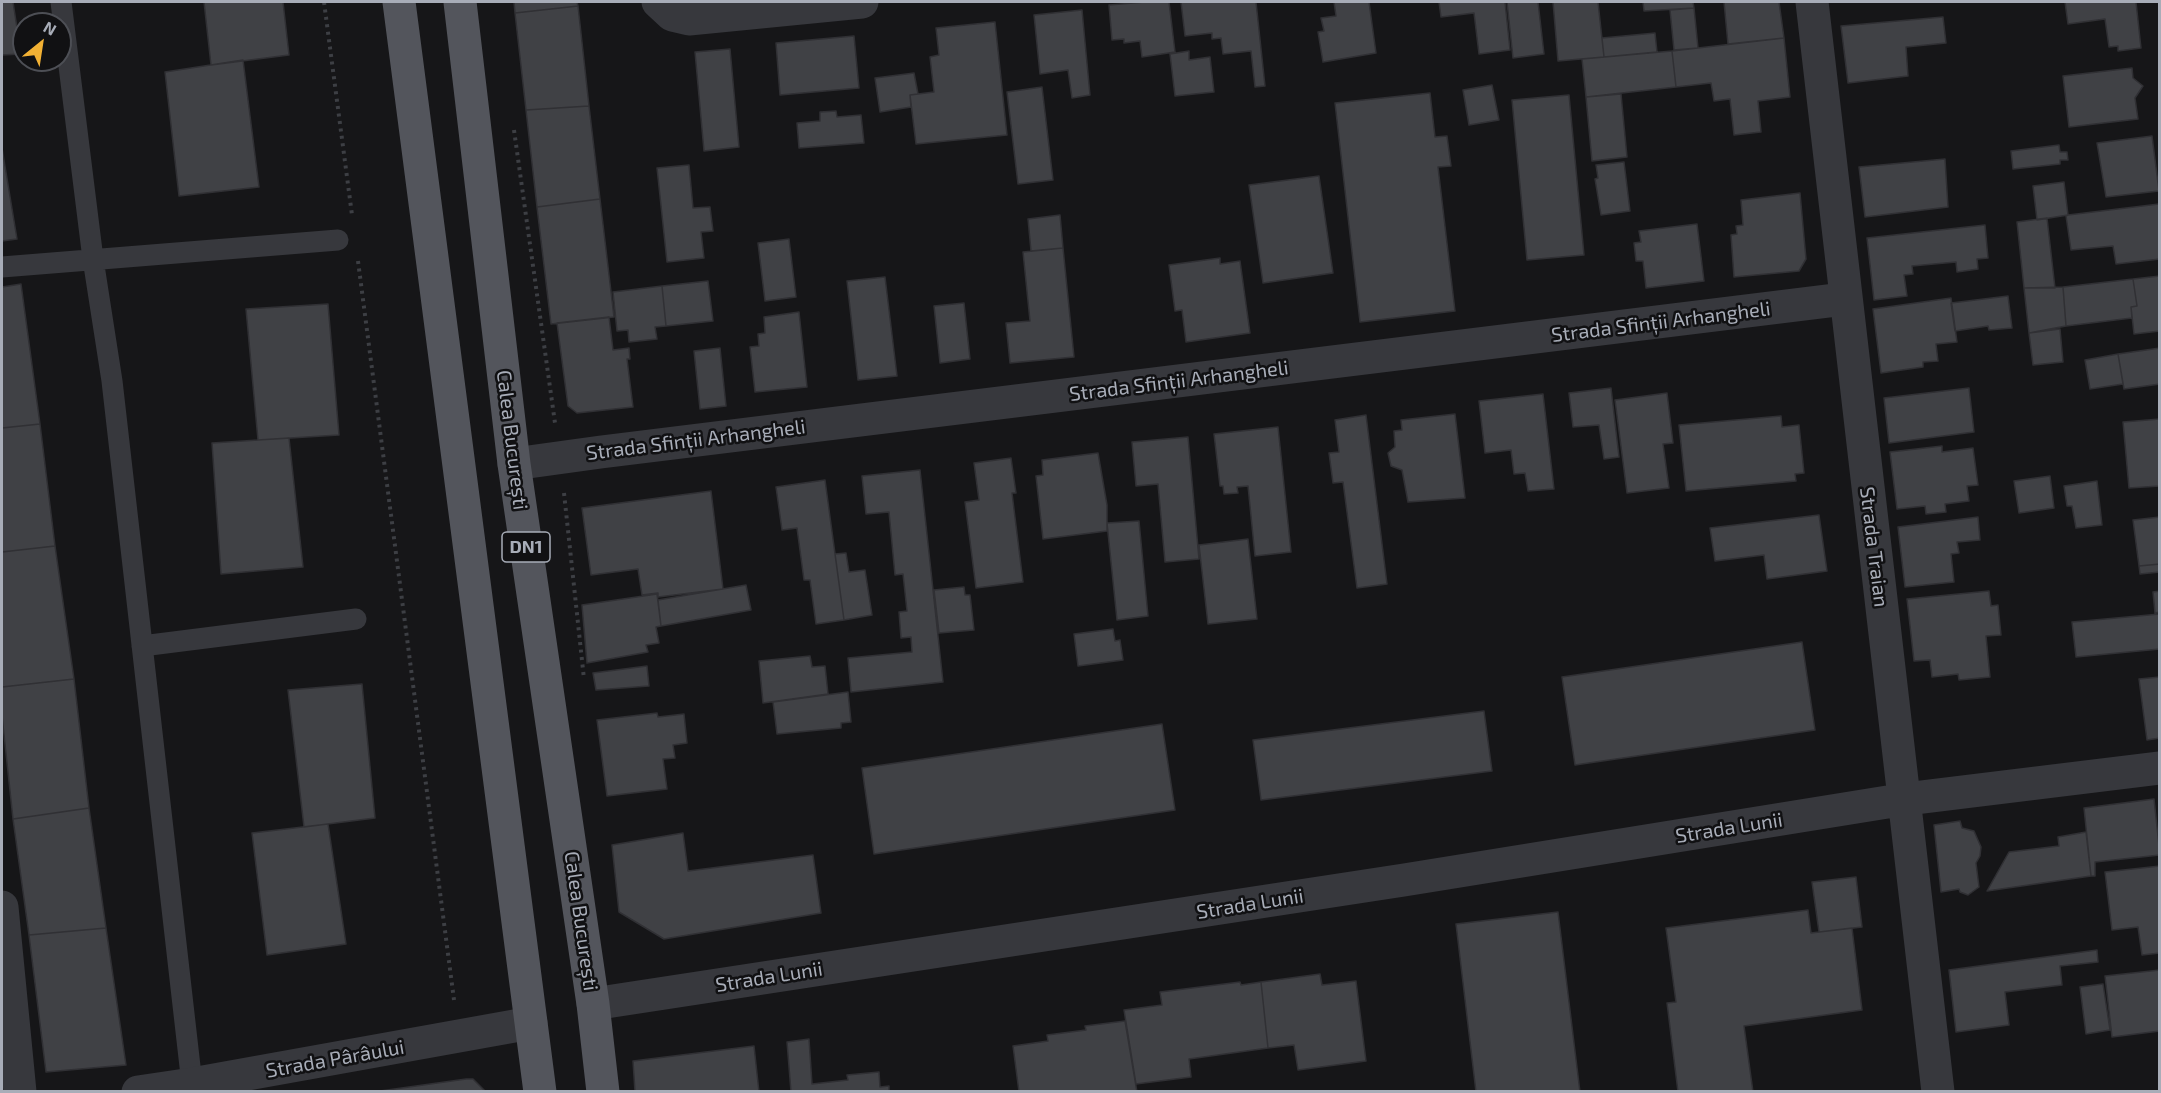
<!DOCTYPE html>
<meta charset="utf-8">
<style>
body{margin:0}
#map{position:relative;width:2161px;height:1093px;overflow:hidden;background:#161618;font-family:"Exo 2",sans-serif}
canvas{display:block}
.frame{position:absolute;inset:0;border:3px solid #a8adb8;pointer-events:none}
.north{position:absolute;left:12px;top:12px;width:60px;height:60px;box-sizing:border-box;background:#111113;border:2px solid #4d4f55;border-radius:50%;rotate:30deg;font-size:16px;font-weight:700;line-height:24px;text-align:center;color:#a8adb8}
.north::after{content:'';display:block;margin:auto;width:21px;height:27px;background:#f2b134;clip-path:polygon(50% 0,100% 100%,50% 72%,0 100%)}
</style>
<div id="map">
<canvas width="2161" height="1093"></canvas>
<div class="frame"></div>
<div class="north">N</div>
</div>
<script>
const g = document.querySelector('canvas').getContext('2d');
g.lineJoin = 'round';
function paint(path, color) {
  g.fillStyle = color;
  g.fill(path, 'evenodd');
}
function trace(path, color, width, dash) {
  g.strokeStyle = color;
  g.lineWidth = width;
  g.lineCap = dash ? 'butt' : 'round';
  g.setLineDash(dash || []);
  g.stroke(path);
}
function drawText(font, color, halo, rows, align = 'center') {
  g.font = font + ' "Exo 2",sans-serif';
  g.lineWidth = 5;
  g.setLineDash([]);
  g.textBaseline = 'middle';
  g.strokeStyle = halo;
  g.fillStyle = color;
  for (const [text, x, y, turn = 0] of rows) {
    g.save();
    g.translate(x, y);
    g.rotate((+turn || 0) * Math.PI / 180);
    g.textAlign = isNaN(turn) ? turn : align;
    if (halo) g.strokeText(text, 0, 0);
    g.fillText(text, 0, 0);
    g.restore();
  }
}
const building = new Path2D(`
 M2,2h11l8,52 -19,1z
 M204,2h79l6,53 -78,10z
 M514,2h63l1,4 -63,7z
 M1145,2h24l6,50 -33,5 -2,-16 -16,2v-4l-12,1 -3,-35z
 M1181,2h75l9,84 -10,1 -4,-36 -28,3 -2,-16 -9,1v-6l-27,3z
 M1334,2h35l7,51 -53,9 -5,-30 6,-1 -3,-13 15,-2z
 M1439,2h66l5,48 -31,4 -5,-41 -33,4z
 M1507,2h31l6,52 -31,4z
 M1553,2h45l6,55 -46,4z
 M1643,2h50l1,6 -50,3z
 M1724,2h55l5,36 -56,6z
 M2065,2h71l5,46 -23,3v-5l-9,1 -4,-28 -37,5z
 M578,6l11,100 -63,4 -11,-97z
 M1694,8l4,40 -24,2 -4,-40z
 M1082,10l8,85 -18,3 -4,-28 -28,4 -6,-59z
 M1943,17l3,26 -40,4 2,29 -60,7 -7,-57z
 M995,22l12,113 -91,9 -6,-49 24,-3 -4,-35 9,-2 -3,-27z
 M1655,33l2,19 -53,5 -2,-19z
 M854,36l5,52 -79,7 -4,-52z
 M1784,38l6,59 -32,4 3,31 -27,3 -4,-36 -16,2 -3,-18 -35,4 -4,-36z
 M730,49l9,98 -35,4 -9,-99z
 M1189,51v9l21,-3 4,35 -39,4 -5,-42z
 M1672,51l4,36 -90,10 -4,-38z
 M243,60l16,127 -80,9 -14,-124z
 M2132,68l1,10 10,8 -8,12 3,21 -69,8 -6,-51z
 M914,73l4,21 -8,1 1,12 -31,5 -5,-34z
 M1492,85l7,35 -30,5 -6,-35z
 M1042,87l11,93 -35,4 -11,-92z
 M1430,93l5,44 12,-1 4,30 -13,1 17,144 -95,11 -25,-219z
 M1621,94l6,63 -35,4 -6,-64z
 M1569,95l15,160 -57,5 -15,-160z
 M589,106l11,93 -63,8 -11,-97z
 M836,111l1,6 24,-2 3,28 -65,5 -2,-25 23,-2v-9z
 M2152,136l7,55 -53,6 -9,-54z
 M2059,145l1,7h7l1,8h-8v4l-47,5 -2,-18z
 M2,148l15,91 -15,2z
 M1945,159l3,48 -83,10 -6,-50z
 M1624,162l6,49 -29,4 -6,-36 3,-1 -2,-13z
 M689,165l4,43 17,-1 3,24 -12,1 3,26 -37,4 -10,-94z
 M1319,176l14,97 -70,10 -14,-98z
 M2064,182l4,33 -31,5 -4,-34z
 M1800,193l6,66 -7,12 -65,6 -3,-42 6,-1 -1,-8 7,-1 -2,-25z
 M600,199l14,118 -63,7 -14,-117z
 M2159,204l1,55 -44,5 -3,-18 -42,4 -5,-34 2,-1z
 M1060,215l3,33 -32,3 -3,-32z
 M2047,218l8,70h-31l-7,-66z
 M1697,224l7,57 -58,7 -3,-27h-7l-2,-18 7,-1 -2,-11z
 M1985,225l3,33 -11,1 1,10 -21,3 -1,-10 -44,4 1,8 -9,1 3,21 -33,4 -7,-62z
 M789,239l7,58 -31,4 -7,-58z
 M1063,248l11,109 -64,6 -4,-40 24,-2 -7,-69z
 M1220,258v6l20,-3 10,72 -64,9 -4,-32 -7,1 -6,-46z
 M2160,276v55l-26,3 -3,-27 6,-1 -4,-27z
 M885,277l12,99 -39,4 -11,-99z
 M2133,279l4,27 -6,1 1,11 -66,8 -3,-39z
 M708,281l5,40 -47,5 -4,-40z
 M21,284l19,140 -38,4v-141z
 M662,286l4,40 -11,1 2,12 -28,3 -1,-12 -11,1 -4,-39z
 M2063,287l3,39 -37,7 -5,-45z
 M2008,296l4,32 -23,2 -1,-4 -33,5 -4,-28z
 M1951,298l6,44 -21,2 2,17 -15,1v5l-42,6 -8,-64z
 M964,303l6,56 -30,4 -6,-57z
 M328,304l11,131 -81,5 -12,-131z
 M799,312l8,75 -52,5 -5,-45 9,-1 -1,-12 7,-1 -1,-16z
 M609,317l4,33 16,-2 1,11h-3l6,48 -56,6 -9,-7 -11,-83z
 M2060,329l3,33 -30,3 -4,-32z
 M720,348l6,58 -26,3 -6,-58z
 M2160,348v36l-36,5 -6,-35z
 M2118,354l5,30 -33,5 -5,-29z
 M1611,388l8,69 -15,2 -5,-34 -26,2 -4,-34z
 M1969,388l5,44 -85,11 -5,-45z
 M1667,393l6,50 -10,1 6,44 -42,5 -12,-93z
 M1543,394l11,95 -26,2 -3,-18 -11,1 -3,-24 -26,3 -6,-52z
 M1455,414l10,84 -57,4 -6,-32 -11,-4 -3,-13 7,-6 -1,-16 8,-1 -1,-10z
 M1366,415l21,169 -30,4 -14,-106 -10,1 -4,-30 10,-1 -4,-32z
 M1781,416l1,11 17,-2 5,48 -9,1 1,7 -110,10 -7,-66z
 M2160,419v67l-31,2 -6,-66z
 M40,424l15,122 -53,6v-124z
 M1278,427l13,125 -36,4 -7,-70 -11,1 1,6 -14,1 -1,-8h-3l-6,-52z
 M1188,437l11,122 -34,3 -7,-78 -22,2 -4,-44z
 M289,438l14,129 -82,7 -9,-131z
 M1942,446v6l31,-4 5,37 -11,1 2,15 -24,3 1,8 -20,2 -1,-8 -28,3 -7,-57z
 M1098,453l9,52v26l-64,8 -7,-63 7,-1 -1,-15z
 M1011,458l5,35h-4l11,89 -47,6 -11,-86 14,-2 -5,-37z
 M920,470l23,212 -92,10 -3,-34 64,-6 -1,-15 -10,1 -2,-26 8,-1 -4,-37 -8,1 -6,-63 -23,2 -4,-38z
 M2050,476l4,32 -35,5 -5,-32z
 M825,480l19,140 -28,4 -6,-44h-6l-7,-52 -15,2 -6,-43z
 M2097,481l5,44 -26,3 -4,-22h-5l-3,-20z
 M711,491l12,98 -65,8v-4l-16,2 -4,-26 -47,6 -9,-67z
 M1819,515l8,56 -60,8 -3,-24 -49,6 -5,-33z
 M1978,517l2,23 -23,2 2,11 -8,1 3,28 -49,5 -7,-60z
 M2160,517v47l-21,2 -6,-46z
 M1139,521l9,95 -31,4 -10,-97z
 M1248,539l9,80 -49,5 -9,-79z
 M55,546l19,133 -72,8v-135z
 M846,553l3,19 16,-2 7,45 -28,5 -9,-66z
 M2160,564v8l-20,2 -1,-8z
 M746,585l5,25 -90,16 -3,-26z
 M964,587l1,8h5l4,35 -35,3 -5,-43z
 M1989,591l2,15 7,-1 3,30 -15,1 4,41 -31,3 -1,-6 -26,3 -2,-17 -16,1 -7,-62z
 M2160,591v21l-5,1 -2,-21z
 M657,594l4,32 -5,1 3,16 -13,2 2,7 -61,11 -5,-58z
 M2160,614v35l-84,8 -4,-35z
 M1113,629l2,12 5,-1 3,20 -45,6 -4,-32z
 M1802,642l13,88 -240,35 -13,-88z
 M810,656l2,11 13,-1 3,28 -65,9 -4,-42z
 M647,666l2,20 -53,4 -3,-17z
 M2160,677v61l-13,2 -8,-61z
 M74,679l15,129 -76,11 -11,-103v-29z
 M362,684l13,134 -71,9 -16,-137z
 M848,692l3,30 -10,1v5l-64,6 -4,-32z
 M1484,711l8,60 -231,29 -8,-60z
 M657,713l1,4 26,-3 3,29 -14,2 2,13 -12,1 4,30 -60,7 -10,-76z
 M1162,724l13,86 -301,44 -12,-86z
 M2154,799l6,56 -65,7v14h-4l-7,-68z
 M89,808l17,120 -77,7 -16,-116z
 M1960,821l2,7 12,3 7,16 -1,9 -4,7 3,24 -11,8 -8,-3 -1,-3 -18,3 -7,-67z
 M328,824l18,120 -79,11 -15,-122z
 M2086,832l5,44 -104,15 22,-39 50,-6 -1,-9z
 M683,833l5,38 125,-16 8,58 -157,26 -45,-27 -7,-67z
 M2160,866v87l-18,2 -4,-28 -26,3 -7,-58z
 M1856,877l6,50 -43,5 -7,-50z
 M1808,910l3,23 41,-5 10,82 -118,16 9,66h-75l-11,-89 9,-1 -10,-74z
 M1558,912l22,180h-104l-20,-168z
 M106,928l20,137 -80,7 -17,-137z
 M2097,950l1,12 -38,4 2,19 -57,7 4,33 -53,7 -7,-62z
 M2160,970v61l-48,6 -7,-61z
 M1320,974l2,11 34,-4 10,80 -68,9 -4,-25 -26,3 -7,-66z
 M1240,982l1,3 20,-3 7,66 -79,11 2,18 -55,7 -12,-74 38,-5 -2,-13z
 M2103,984l7,46 -24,4 -6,-47z
 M1125,1021l12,71h-118l-6,-46 35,-5 -1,-6 39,-5 -1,-4z
 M809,1039l3,45 36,-4 -1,-5 32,-3 1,15 9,-1v6h-98l-4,-50z
 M754,1046l5,46h-124l-2,-31z
 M473,1079l13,13h-113l93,-13z`);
paint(building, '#404145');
trace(building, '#303034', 1.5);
trace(new Path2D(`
 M324,2l28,213
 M514,130l41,293
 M358,261l96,739
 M564,493l20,186`), '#3d3f44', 4, [3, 4.5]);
trace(new Path2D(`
 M61,2l32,257 19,122 80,703
 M2,267l336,-27
 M142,646l214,-27`), '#37383d', 21);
trace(new Path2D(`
 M658,2l14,13 17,4 173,-17
 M1812,2c39,363 86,726 126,1090
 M514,464l87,-12 1243,-153
 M2,907l18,185
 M593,1004l811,-124 502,-81 254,-31
 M138,1092l54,-8 339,-61`), '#37383d', 33);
trace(new Path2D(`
 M399,2l141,1090
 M460,2l54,462 79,540 10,88`), '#53555c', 33);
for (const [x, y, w] of [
 [526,547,48]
]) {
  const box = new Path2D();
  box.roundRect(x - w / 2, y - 15, w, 30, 4.5);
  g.fillStyle = '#111113';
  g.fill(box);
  trace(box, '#a8adb8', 1.5);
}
drawText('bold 18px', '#a8adb8', null, [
 ["DN1",526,547]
]);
drawText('20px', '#a8adb8', '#111113', [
 ["Strada Sfinții Arhangheli",1661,322,-7],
 ["Strada Sfinții Arhangheli",1179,381,-7],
 ["Calea București",512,440,83],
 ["Strada Sfinții Arhangheli",696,440,-7],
 ["Strada Traian",1874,547,83],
 ["Strada Lunii",1729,828,-9],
 ["Strada Lunii",1250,904,-9],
 ["Calea București",581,921,82],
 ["Strada Lunii",769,977,-9],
 ["Strada Pârâului",335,1059,-10]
]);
</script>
